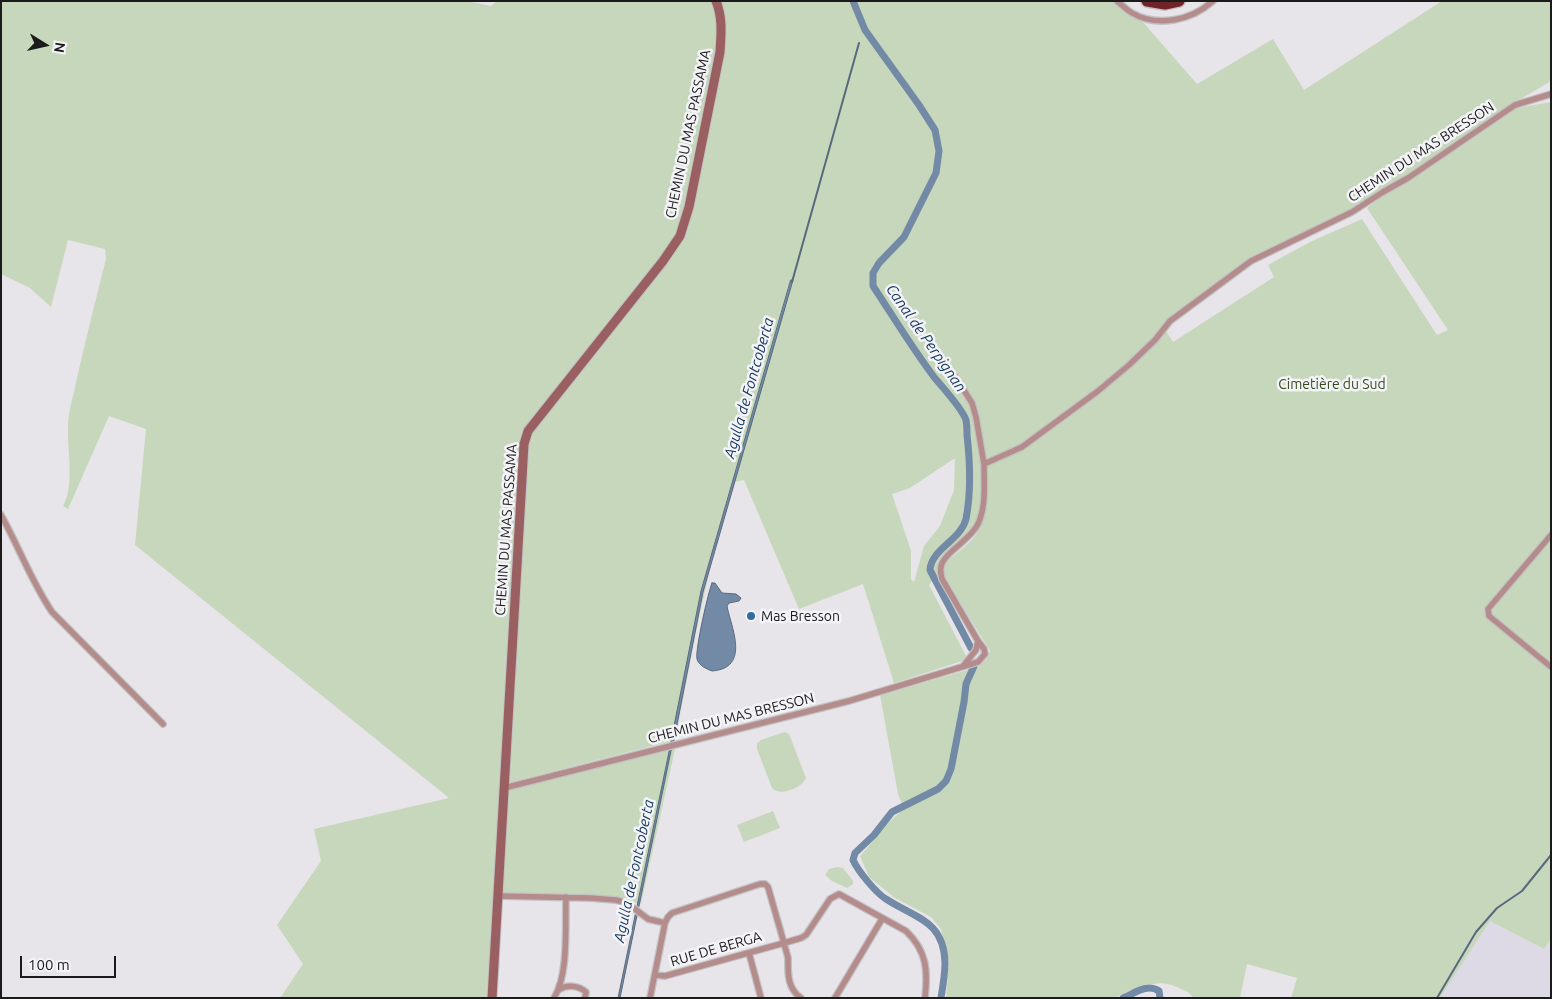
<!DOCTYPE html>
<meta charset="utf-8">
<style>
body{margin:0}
#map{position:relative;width:1552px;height:999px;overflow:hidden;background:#e7e5e9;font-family:Ubuntu,sans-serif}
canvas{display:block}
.frame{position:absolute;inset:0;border:2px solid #1b1b1c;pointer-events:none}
.north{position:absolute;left:20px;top:20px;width:50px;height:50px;-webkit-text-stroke:4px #f4f3f7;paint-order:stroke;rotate:100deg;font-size:14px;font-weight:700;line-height:20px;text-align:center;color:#1b1b1c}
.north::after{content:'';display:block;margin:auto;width:18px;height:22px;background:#1b1b1c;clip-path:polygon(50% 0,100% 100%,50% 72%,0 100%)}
.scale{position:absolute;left:20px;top:956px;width:96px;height:22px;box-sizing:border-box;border:2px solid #1b1b1c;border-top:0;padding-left:6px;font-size:15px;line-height:18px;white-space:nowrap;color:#1b1b1c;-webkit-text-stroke:4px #f4f3f7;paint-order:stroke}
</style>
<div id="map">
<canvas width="1552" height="999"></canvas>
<div class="frame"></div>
<div class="north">N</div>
<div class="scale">100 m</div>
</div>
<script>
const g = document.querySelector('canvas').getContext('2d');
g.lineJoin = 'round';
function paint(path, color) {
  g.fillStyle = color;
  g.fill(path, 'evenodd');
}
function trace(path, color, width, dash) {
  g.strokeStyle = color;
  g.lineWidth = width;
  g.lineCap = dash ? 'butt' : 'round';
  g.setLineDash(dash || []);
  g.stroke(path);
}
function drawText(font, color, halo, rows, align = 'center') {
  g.font = font + ' Ubuntu,sans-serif';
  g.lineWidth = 5;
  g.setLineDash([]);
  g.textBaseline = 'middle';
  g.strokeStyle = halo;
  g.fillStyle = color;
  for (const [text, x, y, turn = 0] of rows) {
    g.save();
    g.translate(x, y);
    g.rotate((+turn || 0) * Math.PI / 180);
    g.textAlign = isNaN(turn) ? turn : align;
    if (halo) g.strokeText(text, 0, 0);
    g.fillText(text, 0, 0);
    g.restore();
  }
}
paint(new Path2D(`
 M1490,921l54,28 7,-10v59h-111z`), '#ddd9e5');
paint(new Path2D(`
 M1,1h466l24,5 6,-5h216l6,27 -3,24 -31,154 -8,29 -16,24 -136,170 -36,569h-209l23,-34 -26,-39 44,-64 -7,-32 135,-31 -314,-253 11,-116 -37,-13 -41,93 -5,-3c12,-21 4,-56 5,-79 0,-16 6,-33 9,-49 9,-40 19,-79 29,-119l-1,-10 -37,-9 -17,67 -21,-19 -29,-14z
 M720,1h393l18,15 11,5 55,63 76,-45 31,51 138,-89h109v80l-37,22 -107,73 -25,13 -31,21 -102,49 -81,60 -15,19 -25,25 -32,26 -75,55 -40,18c0,19 3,52 -9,68 -10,14 -38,24 -34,44l-9,11 37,71 -4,5 -68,22 -31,-99 -64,25 -55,-129 -10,2 -24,87 -12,53 -23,118 -168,43 20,-338 4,-13 152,-195 40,-184zM955,458l-1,32 -14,36 -16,20 -10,36 -3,-3v-28l-19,-57 18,-6z
 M1551,102v837l-7,10 -54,-28 -50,77h-149l6,-20 -50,-14 -7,34h-46l-6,-6 -16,-7 -10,-2 -20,2 -28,13h-168l3,-35 -8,-34 -10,-12 -36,-19 -26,-21 -9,-21 30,-35 14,-12 -6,-15 -18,-99 98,-28 8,-7 4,-9 -45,-73 -2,-9 2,-6c10,-9 26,-20 32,-30 12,-19 10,-46 9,-67l38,-17 75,-56 32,-26 35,-36 7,11 101,-65 -6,-12 42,-23 52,-23 75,116 11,-5 -81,-122 18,-14 25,-13 107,-73z
 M785,732l4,2 17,44c-4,10 -26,19 -34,10l-15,-39v-6l4,-3z
 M675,749l-34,155 -29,-6 -110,-5 5,-103z
 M773,811l7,17 -36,14 -7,-17z
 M838,867l5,1 10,13v3l-6,4 -15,-7 -7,-6 4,-6z`), '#c6d7bc');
const water = new Path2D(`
 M791,280h2l-90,312 -30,153 -3,1 31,-155z
 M712,583h3l7,10 14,1 5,4 -2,3 -10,2 -2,3c4,21 24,62 -15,65 -5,-2 -13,-5 -15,-12 -2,-9 11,-66 15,-76z
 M672,746l-52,252h-2l52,-251z`);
paint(water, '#738aa6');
trace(water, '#59697d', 1);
trace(new Path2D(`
 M792,282l67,-239
 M1437,998l39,-66 21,-24 25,-17 29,-36`), '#59697d', 2);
trace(new Path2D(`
 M853,1l12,29 54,75 16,25 4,21 -3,22 -32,64 -25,26 -6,10v13c20,30 39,62 61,91 9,11 28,31 32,43 1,5 1,11 1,15 3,26 4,58 -1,84 -5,21 -35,30 -36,51l41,78
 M941,998c2,-12 4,-24 4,-35 -1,-43 -30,-45 -59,-64 -10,-6 -28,-28 -33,-39l2,-7 19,-18 18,-23 46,-23 8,-8 5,-12 13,-67 2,-18 8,-18
 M1123,998c12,-5 24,-15 36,-7l1,7`), '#738aa6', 7);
const street = new Path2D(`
 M1117,1c5,4 10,9 15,12 26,15 60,7 81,-12
 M955,376l17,27 4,14 8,47
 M1,515c18,32 30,66 51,97l111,112
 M1551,535l-63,74 1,7 62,51
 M964,665l12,-15 2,-9
 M504,788l345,-87 129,-39 7,-8 -1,-5 -6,-8 -36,-62c-1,-4 -2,-8 -1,-12 2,-15 33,-28 39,-48 6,-17 4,-37 4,-55l38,-17 76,-56 31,-26 26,-25 15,-19 81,-60 101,-49 31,-20 25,-14 107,-73 36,-11
 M498,896l92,2 26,2 11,3 21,16 17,4
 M749,953l12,45
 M560,989c8,-5 19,-3 26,3l-1,6
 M554,998c15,-24 11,-72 12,-101
 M650,998l15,-75 3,-6 4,-4 88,-29h5l3,3 16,56 -119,33 -10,-1
 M801,998c-14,-10 -13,-25 -13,-40 -1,-5 -3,-10 -4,-15l17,-5 5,-3 24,-36 9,-5 67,37c21,20 22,40 19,67
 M835,998l47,-79`);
const secondary = new Path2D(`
 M492,998l32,-554 4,-13 135,-170 17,-25 9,-29 31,-155c1,-17 3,-34 -4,-51`);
const highway = new Path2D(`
 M1147,1l18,3 14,-3`);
trace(street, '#c2c1c4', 8);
trace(secondary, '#c2c1c4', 11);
trace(highway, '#c2c1c4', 14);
trace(street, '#b58c8c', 5.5);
trace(secondary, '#9a6061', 9);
trace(highway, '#712329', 11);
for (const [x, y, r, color] of [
 [751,616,5,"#2f6da4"]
]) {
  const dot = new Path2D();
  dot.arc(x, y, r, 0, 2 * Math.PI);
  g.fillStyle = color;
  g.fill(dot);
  trace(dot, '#f4f3f7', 2);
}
drawText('14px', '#1b1b1c', '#f4f3f7', [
 ["CHEMIN DU MAS PASSAMA",688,134,-78],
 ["CHEMIN DU MAS BRESSON",1421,152,-33],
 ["CHEMIN DU MAS PASSAMA",506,530,-86],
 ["CHEMIN DU MAS BRESSON",731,718,-14],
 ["RUE DE BERGA",716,949,-16]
]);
drawText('14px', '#324d1e', '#f4f3f7', [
 ["Cimetière du Sud",1332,384]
]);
drawText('14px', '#1b1b1c', '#f4f3f7', [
 ["Mas Bresson",761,616]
], 'left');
drawText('italic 15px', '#173b62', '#f4f3f7', [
 ["Canal de Perpignan",926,338,55],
 ["Agulla de Fontcoberta",749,388,-74],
 ["Agulla de Fontcoberta",634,871,-78]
]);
</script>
